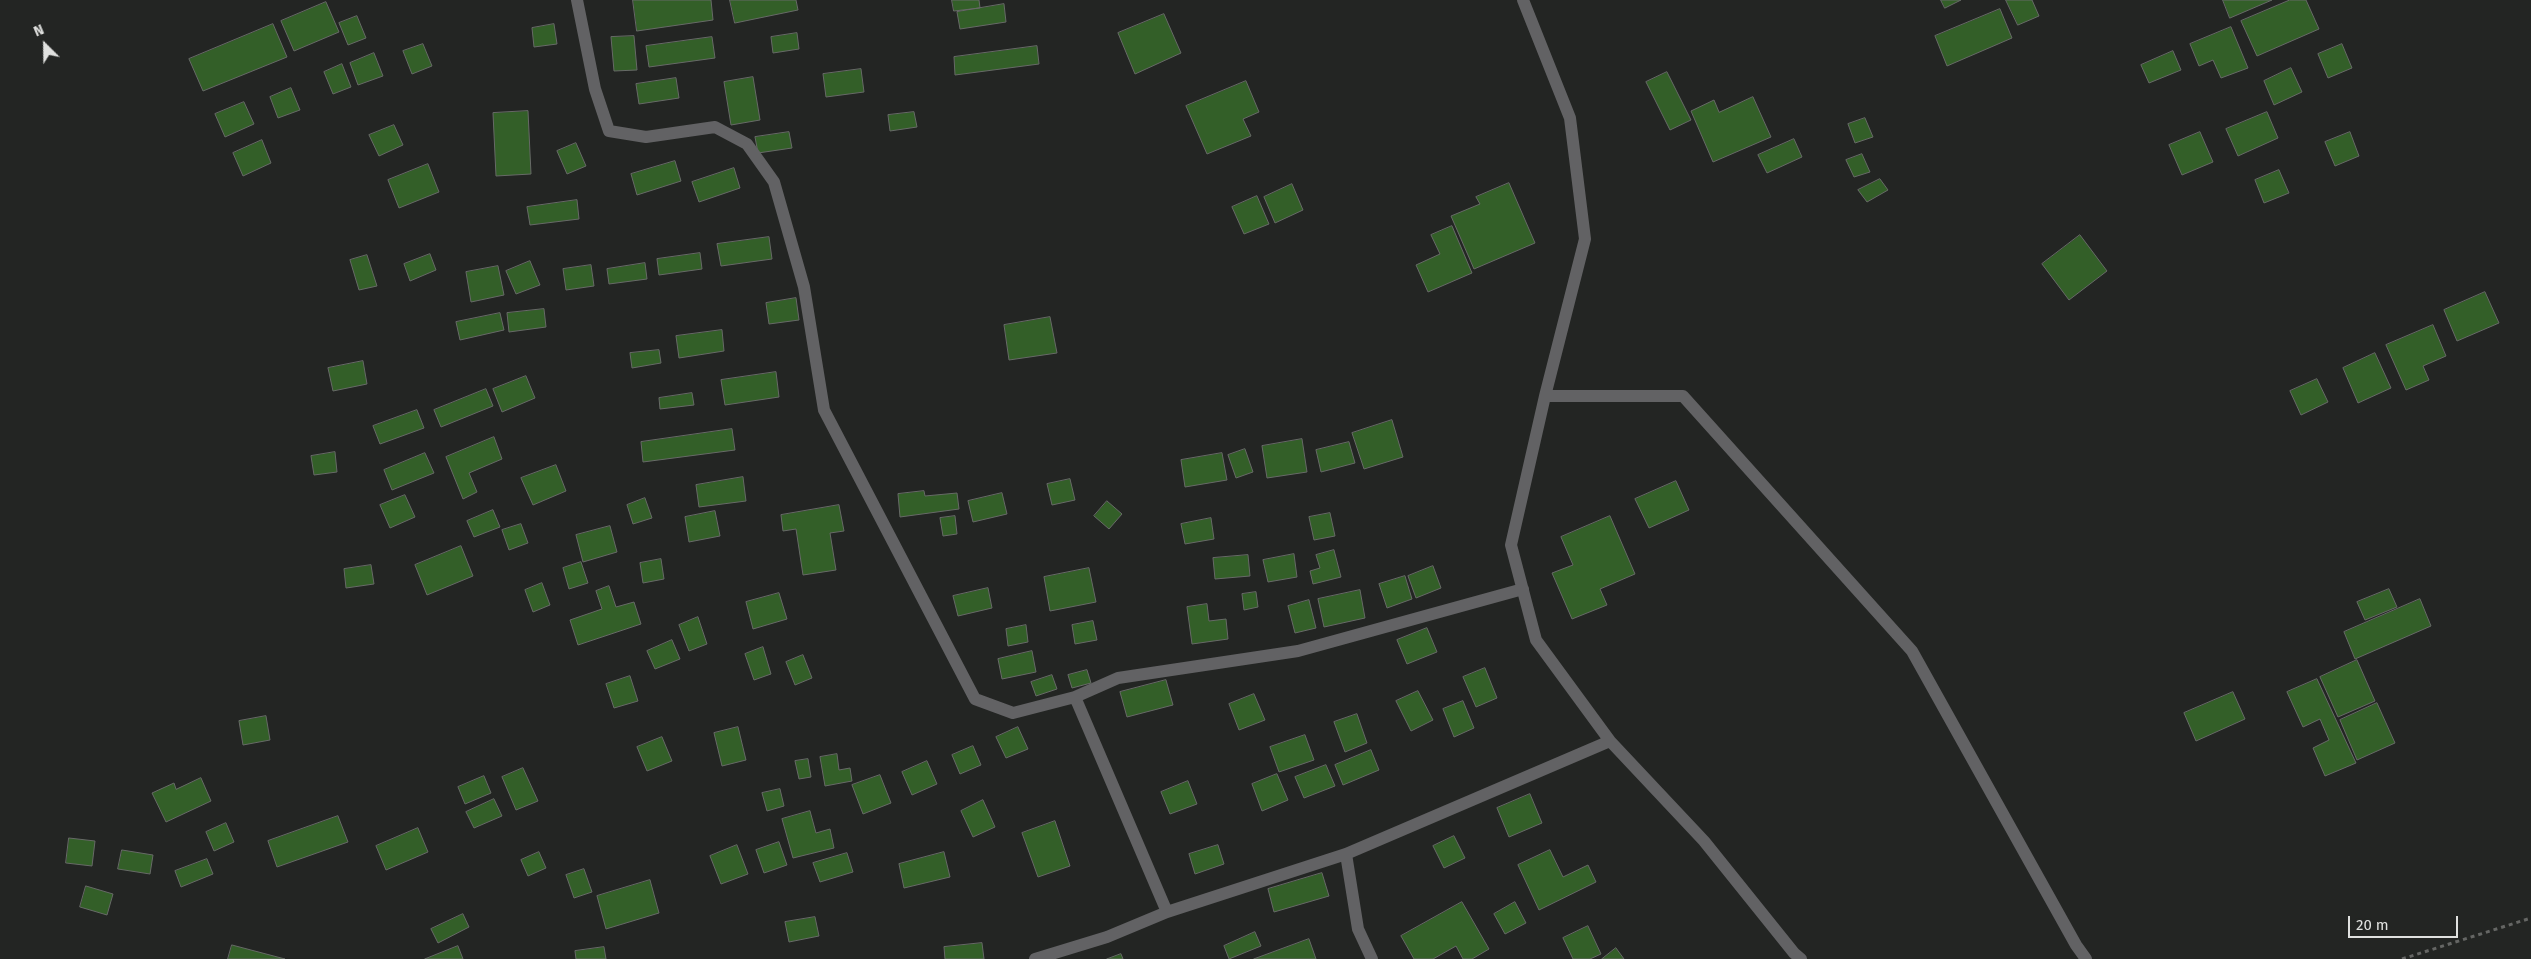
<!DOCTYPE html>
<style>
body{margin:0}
#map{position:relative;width:2531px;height:959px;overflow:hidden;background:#232523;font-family:"Fira Sans",sans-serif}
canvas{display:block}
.north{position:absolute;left:20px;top:20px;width:50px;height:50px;-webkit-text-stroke:4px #232523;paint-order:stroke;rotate:337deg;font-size:14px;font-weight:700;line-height:20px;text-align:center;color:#e0e1df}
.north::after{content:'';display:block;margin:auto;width:18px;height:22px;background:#e0e1df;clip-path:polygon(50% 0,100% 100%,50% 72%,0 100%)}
.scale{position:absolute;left:2348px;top:916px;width:110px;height:22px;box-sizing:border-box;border:2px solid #e0e1df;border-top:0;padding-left:6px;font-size:15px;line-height:18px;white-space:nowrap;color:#e0e1df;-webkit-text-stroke:4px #232523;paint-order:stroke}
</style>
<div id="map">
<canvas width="2531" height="959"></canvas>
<div class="north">N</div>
<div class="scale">20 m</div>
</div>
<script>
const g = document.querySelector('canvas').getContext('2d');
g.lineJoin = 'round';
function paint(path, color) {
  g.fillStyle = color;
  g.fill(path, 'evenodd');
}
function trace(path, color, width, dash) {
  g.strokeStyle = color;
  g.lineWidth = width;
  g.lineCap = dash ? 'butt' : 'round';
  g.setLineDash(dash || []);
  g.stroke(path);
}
const building = new Path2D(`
 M633,0h78l2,20 -76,11z
 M730,0h66l2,10 -63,13z
 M952,0h27l1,8 -26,3z
 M1941,0h20l-16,8z
 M2006,0h26l7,16 -21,9z
 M2223,0h49l-42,18z
 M2290,0h16l13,29 -62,27 -16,-35z
 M326,2l13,30 -45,19 -13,-30z
 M1004,4l2,18 -46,7 -3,-17z
 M2000,9l12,29 -65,28 -12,-30z
 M1164,14l17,39 -46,21 -17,-41z
 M357,16l9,22 -18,7 -9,-22z
 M273,24l14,33 -84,34 -14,-32z
 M554,24l3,20 -23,3 -2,-19z
 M2231,27l17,41 -27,10 -8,-18 -14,6 -9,-22z
 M797,33l2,16 -26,4 -2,-16z
 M634,36l3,34 -23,1 -3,-34z
 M712,37l3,21 -66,9 -3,-21z
 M423,44l9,22 -20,8 -9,-23z
 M2342,44l10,24 -24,10 -10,-24z
 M1037,46l2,18 -84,11 -1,-18z
 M2173,51l8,19 -32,13 -8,-18z
 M374,53l9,23 -25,9 -8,-22z
 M342,64l9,23 -18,7 -9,-22z
 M2291,68l11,24 -28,13 -10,-24z
 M861,69l3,23 -38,5 -3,-23z
 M1667,72l24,48 -21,10 -24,-48z
 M753,77l7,43 -29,5 -7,-43z
 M676,78l3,20 -40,6 -3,-20z
 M1246,81l13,31 -16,7 8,17 -44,18 -21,-48z
 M291,88l9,22 -22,8 -8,-21z
 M1753,97l18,40 -58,25 -22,-51 23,-11 5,12z
 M244,102l10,22 -29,13 -10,-23z
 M528,111l3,63 -35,2 -3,-63z
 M914,112l3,15 -27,4 -2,-16z
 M2267,112l11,26 -40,18 -12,-27z
 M1865,118l8,19 -18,6 -7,-19z
 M394,125l9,20 -24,11 -10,-21z
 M789,132l3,16 -34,5 -3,-16z
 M2200,132l13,30 -31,13 -13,-30z
 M2350,132l9,24 -24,10 -10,-24z
 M1794,139l8,18 -35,16 -9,-18z
 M262,140l9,23 -28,13 -10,-23z
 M576,143l10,23 -19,8 -10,-23z
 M1862,154l8,18 -16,5 -8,-17z
 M675,161l6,20 -44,14 -6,-21z
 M428,164l11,28 -40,16 -11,-28z
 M734,168l6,20 -41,14 -7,-20z
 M2279,170l10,23 -25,10 -9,-23z
 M1880,179l8,11 -21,12 -9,-12z
 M1509,183l26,60 -61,26 -23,-53 29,-12 -4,-7z
 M1292,184l11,26 -28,13 -11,-26z
 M1257,196l12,28 -25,10 -12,-27z
 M577,200l2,19 -49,6 -3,-18z
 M1452,226l20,47 -44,19 -12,-27 24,-11 -9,-19z
 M2080,235l27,36 -38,29 -27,-36z
 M769,237l3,22 -51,7 -4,-22z
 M700,253l2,16 -43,6 -2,-16z
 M430,254l6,16 -26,11 -6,-17z
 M367,255l10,31 -18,4 -9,-30z
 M530,261l10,24 -24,9 -10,-23z
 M645,263l2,16 -38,5 -2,-15z
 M591,265l3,21 -28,4 -3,-21z
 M498,266l6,29 -33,7 -5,-30z
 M2485,292l14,31 -42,18 -13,-31z
 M796,298l3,22 -30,4 -3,-21z
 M544,309l2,18 -37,5 -2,-19z
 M500,313l4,17 -44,10 -4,-18z
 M1050,317l7,36 -48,7 -5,-35z
 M2433,325l13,31 -23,10 6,14 -23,10 -20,-45z
 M722,330l2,21 -45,7 -3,-22z
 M659,350l2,13 -29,5 -2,-15z
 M2375,353l16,35 -33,15 -15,-35z
 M363,361l4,23 -34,7 -5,-23z
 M776,372l3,25 -54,8 -4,-25z
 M526,376l9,22 -33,14 -9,-23z
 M2317,379l11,23 -27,13 -11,-24z
 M486,389l7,17 -52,21 -7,-17z
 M692,393l2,12 -34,4 -1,-11z
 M417,410l7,18 -44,16 -7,-18z
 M1392,420l11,37 -39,12 -12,-36z
 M732,429l3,21 -92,12 -2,-20z
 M494,437l8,22 -33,14 8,19 -14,7 -17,-42z
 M1302,439l5,33 -40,6 -5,-32z
 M1349,442l6,21 -34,9 -5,-22z
 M1245,449l8,23 -17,6 -8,-23z
 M335,452l2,20 -23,3 -3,-19z
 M425,453l9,20 -42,17 -8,-20z
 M1222,453l5,27 -42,7 -4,-27z
 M556,465l10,26 -33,14 -12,-27z
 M743,477l3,24 -47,6 -3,-22z
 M1070,479l5,21 -23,5 -5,-21z
 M1676,481l13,29 -40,18 -14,-29z
 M924,491l1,5 32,-3 2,16 -59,8 -2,-23z
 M1002,493l5,21 -34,8 -5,-21z
 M405,495l10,22 -25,11 -10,-23z
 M645,498l7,20 -19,6 -6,-19z
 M1107,501l15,13 -13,15 -15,-13z
 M839,505l5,26 -14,2 6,37 -33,5 -7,-46 -13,2 -2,-16z
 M493,510l7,17 -26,10 -7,-16z
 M715,511l5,25 -31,6 -4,-25z
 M1330,513l5,23 -21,4 -5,-23z
 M955,516l2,18 -14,2 -3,-18z
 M1610,516l25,58 -35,15 7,16 -35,14 -20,-46 21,-8 -12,-28z
 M1211,518l3,21 -29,5 -4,-20z
 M521,524l7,19 -19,7 -7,-20z
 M610,526l7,26 -34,10 -7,-27z
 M461,546l12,30 -46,19 -12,-30z
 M1334,550l7,27 -28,7 -3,-13 10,-3 -4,-13z
 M1294,554l3,23 -29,5 -5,-22z
 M1248,555l2,21 -35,3 -2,-21z
 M661,559l3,20 -21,4 -3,-20z
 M581,562l7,21 -19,6 -6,-21z
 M371,565l3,19 -28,4 -2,-19z
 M1433,566l8,22 -25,10 -8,-22z
 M1089,568l7,34 -46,9 -6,-34z
 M1405,576l7,23 -25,9 -8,-24z
 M542,583l8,22 -17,7 -8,-22z
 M609,586l7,21 18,-5 7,22 -63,21 -8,-25 32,-11 -6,-18z
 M988,588l4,20 -34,8 -5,-20z
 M2389,589l8,18 -32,13 -8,-18z
 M1360,590l5,28 -41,9 -6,-28z
 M1256,592l2,15 -14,3 -2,-16z
 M779,593l8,26 -34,10 -7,-27z
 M2420,599l11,27 -76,33 -11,-27z
 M1309,600l7,28 -21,5 -7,-27z
 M1207,604l2,17 17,-2 2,20 -36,5 -5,-37z
 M698,617l9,27 -18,7 -10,-26z
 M1093,621l4,19 -22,4 -3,-19z
 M1026,625l2,17 -20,4 -2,-17z
 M1427,628l10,24 -30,12 -10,-24z
 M672,640l8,19 -25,10 -8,-18z
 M763,647l8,27 -17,6 -9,-26z
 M1032,651l4,21 -34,7 -4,-20z
 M803,655l9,23 -17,7 -9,-23z
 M2357,660l18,41 -37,16 -18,-40z
 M1485,668l12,30 -21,9 -13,-30z
 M1087,670l4,13 -19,5 -4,-13z
 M1052,675l5,14 -21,7 -5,-14z
 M630,676l8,25 -24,7 -8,-24z
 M2317,679l39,84 -31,13 -12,-28 16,-8 -9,-21 -17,8 -16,-35z
 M1166,680l7,25 -46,12 -7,-25z
 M1418,691l15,29 -22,11 -15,-30z
 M2233,692l12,27 -49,22 -12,-28z
 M1254,694l11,26 -26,10 -10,-26z
 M1463,701l11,27 -20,9 -11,-28z
 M2377,703l18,40 -38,17 -17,-40z
 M1357,714l10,29 -22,9 -11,-30z
 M266,716l4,24 -27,5 -4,-24z
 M738,727l8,33 -24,6 -8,-33z
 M1018,727l10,22 -22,9 -10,-21z
 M1305,735l9,25 -35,12 -9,-25z
 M662,737l10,24 -25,10 -10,-24z
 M973,746l8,19 -21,9 -8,-19z
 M1371,750l8,20 -36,15 -8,-20z
 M837,754l2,16 11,-2 2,13 -27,5 -5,-29z
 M808,759l3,18 -12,2 -4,-18z
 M927,761l10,23 -25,11 -10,-23z
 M1326,765l9,21 -31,12 -9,-21z
 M523,768l15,33 -22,9 -14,-33z
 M1277,774l11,26 -26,11 -10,-27z
 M880,775l11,28 -28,11 -11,-29z
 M484,776l7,17 -26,11 -7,-17z
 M201,778l10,23 -45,21 -14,-29 22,-10 2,6z
 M1188,781l9,23 -27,10 -9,-22z
 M780,789l4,17 -17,5 -5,-18z
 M1530,794l12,29 -33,14 -12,-29z
 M494,799l8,17 -28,12 -8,-16z
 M983,800l12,27 -22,10 -12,-26z
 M810,811l6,22 14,-4 4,19 -41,10 -11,-39z
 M338,816l10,26 -71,25 -9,-26z
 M1055,821l15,45 -32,11 -16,-44z
 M226,823l8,19 -20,9 -8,-19z
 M418,828l10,24 -42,18 -10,-24z
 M1454,836l11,22 -21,10 -11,-22z
 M69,838l26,3 -3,25 -26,-3z
 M779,842l8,23 -23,8 -8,-23z
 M737,845l11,29 -27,10 -11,-28z
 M1218,845l6,19 -29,10 -6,-20z
 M122,850l31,5 -3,19 -32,-5z
 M1550,850l13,27 25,-12 8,17 -57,28 -21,-45z
 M539,852l7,16 -18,8 -7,-16z
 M944,852l6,25 -46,11 -5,-24z
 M847,853l6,19 -33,10 -7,-19z
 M207,859l6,15 -32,13 -6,-16z
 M584,869l8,23 -18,6 -8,-23z
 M1322,873l7,23 -55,16 -6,-23z
 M650,880l9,33 -53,16 -9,-33z
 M86,886l27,8 -6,21 -27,-8z
 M1462,902l27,47 -17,10h-9l-7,-13 -23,13h-19l-13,-23z
 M1515,902l11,21 -21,11 -11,-20z
 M463,914l6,13 -31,16 -7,-14z
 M815,917l4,19 -30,6 -4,-20z
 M1588,926l13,28 -11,5h-17l-10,-21z
 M1255,932l6,14 -32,13 -5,-13z
 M1309,939l7,20h-62z
 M982,943l2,16h-39l-1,-12z
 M232,945l53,14h-57z
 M458,946l5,13h-38z
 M604,947l2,12h-30l-1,-8z
 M1616,948l8,11h-22z
 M1121,954l2,5h-16z`);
paint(building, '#335f28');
trace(building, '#676a67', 1);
trace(new Path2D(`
 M2402,959l129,-41`), '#656664', 3, [4, 4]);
trace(new Path2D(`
 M577,0l18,89 14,42 37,6 69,-10 32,17 27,38 30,105 20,123 151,289 38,14 62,-16
 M1523,0l47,118 15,121 -40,157 -34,149 25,95 74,101 94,100 90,112 7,6
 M1545,396h138l229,255 164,294 10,14
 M1346,854l12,75 14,30
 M1167,912l-92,-215 43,-19 180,-27 225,-62
 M1035,959l72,-22 60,-25 179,-58 264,-113`), '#626264', 12);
</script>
